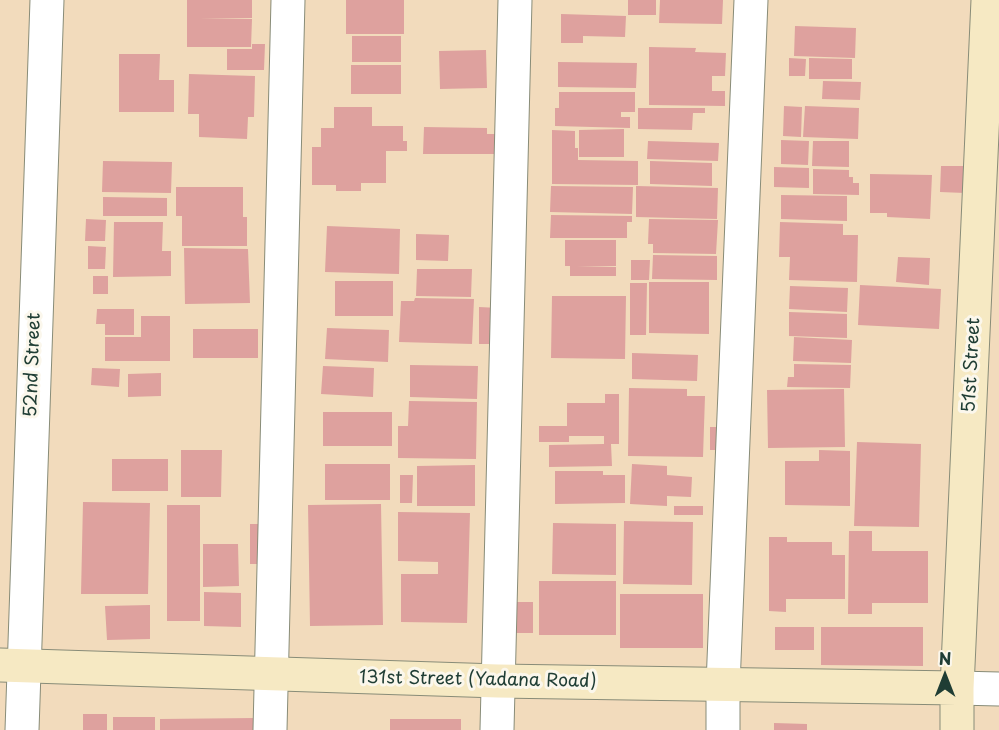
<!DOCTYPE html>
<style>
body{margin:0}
#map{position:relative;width:999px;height:730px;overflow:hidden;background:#f2dbbc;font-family:"Playpen Sans",sans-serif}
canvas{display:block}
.north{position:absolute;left:915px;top:646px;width:60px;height:60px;-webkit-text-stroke:4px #fbf7ec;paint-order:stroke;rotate:0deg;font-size:16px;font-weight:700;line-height:24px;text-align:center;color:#1f3d34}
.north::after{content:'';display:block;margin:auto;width:21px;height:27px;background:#1f3d34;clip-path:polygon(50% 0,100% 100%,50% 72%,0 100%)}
</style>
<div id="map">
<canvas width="999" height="730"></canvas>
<div class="north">N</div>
</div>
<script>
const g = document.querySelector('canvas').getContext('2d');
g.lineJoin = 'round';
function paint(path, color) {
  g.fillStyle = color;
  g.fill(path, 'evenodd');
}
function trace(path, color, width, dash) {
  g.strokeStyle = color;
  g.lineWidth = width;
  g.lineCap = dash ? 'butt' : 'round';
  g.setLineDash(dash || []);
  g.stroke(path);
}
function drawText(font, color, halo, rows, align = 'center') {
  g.font = font + ' "Playpen Sans",sans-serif';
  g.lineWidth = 6;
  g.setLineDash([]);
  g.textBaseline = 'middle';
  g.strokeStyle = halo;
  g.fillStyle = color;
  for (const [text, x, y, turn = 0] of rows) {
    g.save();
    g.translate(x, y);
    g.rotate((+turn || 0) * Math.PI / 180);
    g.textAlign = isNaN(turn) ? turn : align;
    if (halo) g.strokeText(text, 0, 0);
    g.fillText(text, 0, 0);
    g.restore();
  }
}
paint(new Path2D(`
 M187,0h65v18h-52l52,1 -1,28h-64z
 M346,0h58v34h-58z
 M628,0h28v15h-28z
 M660,0h63l-1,24 -63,-1z
 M561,14l65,2 -1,21 -42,-1v7h-22z
 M795,26l61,2 -1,30 -61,-2z
 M352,36h49v26h-49z
 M252,44h13l-1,26h-37v-21h25z
 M649,47l47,1 -1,4 31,1 -1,23h-13v15h13v15l-76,-1z
 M486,50l1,38 -47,1 -1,-38z
 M119,54h41l-1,26h15v32h-55z
 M789,58l17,1 -1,17h-16z
 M809,58l43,1v20h-43z
 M558,62l79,1 -1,25 -78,-1z
 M351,65h50v29h-50z
 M189,74l66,2 -1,41h-6l-1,22 -48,-2v-23h-11z
 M823,81l38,1 -1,18 -38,-1z
 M559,92h76v20h-14v5h9v11l-75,-2v-18h4z
 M784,106l18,1 -1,30 -18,-1z
 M805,106l54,2 -1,31 -55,-2z
 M334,107h38v19h31v15h4v10h-21v32h-25v8h-25v-6h-24v-38h9v-19h13z
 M638,108h67v5h-12l-1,17 -54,-1z
 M424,127l63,1v6h11v20h-75z
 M624,129v28h-45v-27z
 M552,130l23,1v17h3v12l60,1v24l-86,-1z
 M781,140l28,1 -1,24 -27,-1z
 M648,141l71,2 -1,18 -71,-2z
 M813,141h36v26l-37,-1z
 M103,161l69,1 -1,31 -69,-1z
 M650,161l62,2v23l-62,-2z
 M941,166h24v27l-25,-1z
 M774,167l35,1v20l-35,-1z
 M813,169l36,1v7h4v6h6v12l-46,-1z
 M870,174l62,1 -2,44 -43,-2v-4h-17z
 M551,186l82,1 -1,27 -82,-2z
 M636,186l82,2 -1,31 -81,-2z
 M176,187h67v30h4v29h-65v-30h-6z
 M781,195l66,1v25l-66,-2z
 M103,197l64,1v18h-64z
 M551,215l81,1v6h-5v16h-77z
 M86,219l20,1 -1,21h-20z
 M649,219l69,1 -2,34 -63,-1v-9h-5z
 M114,222h49l-1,29h9v25l-58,1z
 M780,222l63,2v11h15l-1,47 -68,-2 1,-23h-11z
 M327,226l73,3 -1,45 -74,-2z
 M416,234l33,1 -1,26 -32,-1z
 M565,240h51v26l-39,1h39v9h-46v-10h-5z
 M88,246l18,1 -1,22h-17z
 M184,248l64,1 2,54 -65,1z
 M653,255l64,1v24l-65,-1z
 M898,257l32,1 -1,27 -33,-3z
 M631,260h19l-1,20h-18z
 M417,269h55l-1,28 -55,-1z
 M93,276h15v18h-15z
 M335,281h58v35h-58z
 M649,282h60v52l-60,-1z
 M630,283h17l-1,52h-16z
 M860,285l81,4 -2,40 -81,-4z
 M790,286l58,2 -1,24 -58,-3z
 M552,296h74l-1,63 -74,-1z
 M415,298l59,1 -2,45 -73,-2 2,-41h13z
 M479,307l20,1 -1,36h-19z
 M97,309h37v26h-29v-11h-9z
 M789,312l58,2v24l-58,-2z
 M141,316h29v45h-65v-24h36z
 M327,328l62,2 -1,32 -63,-3z
 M193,329h65v29h-65z
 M794,337l58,3 -1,23 -58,-2z
 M632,353l66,2 -1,26 -65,-2z
 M794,364l57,1 -1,23 -63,-1 1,-10h6z
 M410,365l68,1 -1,33 -67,-2z
 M323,366l51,2 -1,29 -52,-3z
 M92,368l28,1 -1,18 -28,-2z
 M161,373v23l-33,1v-23z
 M629,388l58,1v7h18l-2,61 -75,-1z
 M844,389l1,58 -77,1 -1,-58z
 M605,394h14v50h-8l1,22 -63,1v-22l55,-1v-8h-35v6h-30v-16h28v-23h38z
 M409,401l68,1 -1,57 -78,-1v-32h10z
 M323,412h69v34h-69z
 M710,427h15v23h-15z
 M857,442l64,2 -2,83 -65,-1z
 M181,450h41l-1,47h-40z
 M819,450l31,1v55l-65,-1v-44h34z
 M112,459h56v32h-56z
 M325,464h65v36h-65z
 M632,464l35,2v9l25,2 -1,20 -24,-1v10l-37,-2z
 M475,465v41h-58v-40z
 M555,471h48v4h22v28l-70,1z
 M400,475h13l-1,28h-12z
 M83,502l67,1 -2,91h-67z
 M381,504l2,121 -73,1 -2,-121z
 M167,505h33v116h-33z
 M674,506h29v9h-29z
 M398,512l72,1 -3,110 -66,-1v-48h37v-12l-40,-1z
 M624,521l69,1 -1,63 -69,-1z
 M553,523l63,1v51l-64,-1z
 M250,524h18l-1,40h-17z
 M849,531h23v20h56v52h-56v11h-24z
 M769,537h18v5h45v13h13v44h-59v13l-17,-1z
 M203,544h35l1,42 -36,1z
 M539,581h77v54h-77z
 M204,592l37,1v34l-37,-1z
 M620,594h83v54h-83z
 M516,602h17v31h-17z
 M150,605v34l-43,1 -2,-34z
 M775,627h39v23h-39z
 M821,627h102v39l-102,-1z
 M83,714h24v16h-24z
 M113,717h42v13h-42z
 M254,718v12h-94v-11z
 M390,719h71v11h-71z
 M774,723l33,1v6h-33z`), '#dea19e');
const street = new Path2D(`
 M957,688l42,1
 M22,730l25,-730
 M270,730l18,-730
 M497,730l18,-730
 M723,730v-45l28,-685`);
const secondary = new Path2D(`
 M0,665l498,16 459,7
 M957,730v-42l31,-688`);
trace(street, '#888c78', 35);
trace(secondary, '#888c78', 35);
trace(street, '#fff', 33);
trace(secondary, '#f6e9c3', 33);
drawText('18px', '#1f3d34', '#fbf7ec', [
 ["52nd Street",33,365,-88],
 ["51st Street",972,365,-87],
 ["131st Street (Yadana Road)",478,680,1]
]);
</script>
